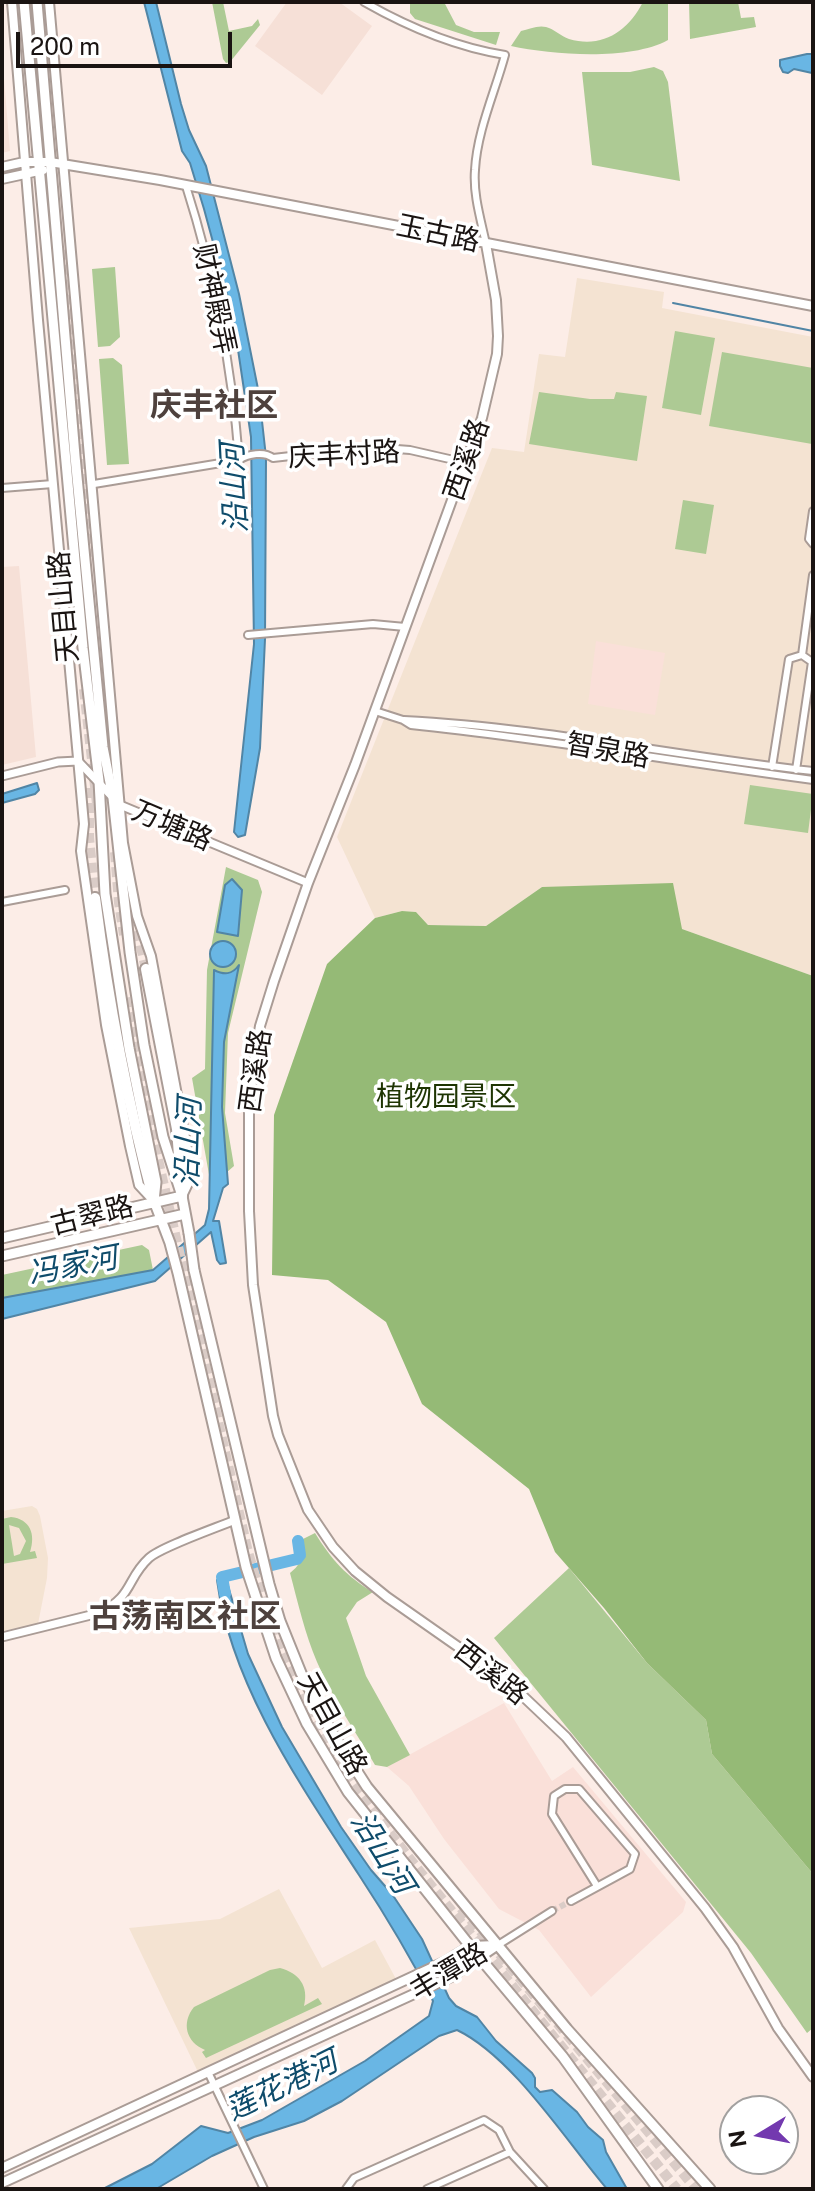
<!DOCTYPE html>
<meta charset="utf-8">
<style>
body{margin:0}
#map{position:relative;width:815px;height:2191px;overflow:hidden;background:#fcede7;font-family:"Public Sans",sans-serif}
canvas{display:block}
.frame{position:absolute;inset:0;border:4px solid #1a1412;pointer-events:none}
.north{position:absolute;left:719px;top:2095px;width:80px;height:80px;box-sizing:border-box;background:#fff;border:2px solid #a3a1a0;border-radius:50%;rotate:260deg;font-size:22px;font-weight:700;line-height:32px;text-align:center;color:#1a1412}
.north::after{content:'';display:block;margin:auto;width:28px;height:36px;background:#7339af;clip-path:polygon(50% 0,100% 100%,50% 72%,0 100%)}
.scale{position:absolute;left:16px;top:32px;width:216px;height:36px;box-sizing:border-box;border:4px solid #1a1412;border-top:0;padding-left:10px;font-size:24px;line-height:28px;white-space:nowrap;color:#1a1412;-webkit-text-stroke:6px #fff;paint-order:stroke}
</style>
<div id="map">
<canvas width="815" height="2191"></canvas>
<div class="frame"></div>
<div class="north">N</div>
<div class="scale">200 m</div>
</div>
<script>
const g = document.querySelector('canvas').getContext('2d');
g.lineJoin = 'round';
function paint(path, color) {
  g.fillStyle = color;
  g.fill(path, 'evenodd');
}
function trace(path, color, width, dash) {
  g.strokeStyle = color;
  g.lineWidth = width;
  g.lineCap = dash ? 'butt' : 'round';
  g.setLineDash(dash || []);
  g.stroke(path);
}
function drawText(font, color, halo, rows, align = 'center') {
  g.font = font + ' "Public Sans","Noto Sans SC",sans-serif';
  g.lineWidth = 7;
  g.setLineDash([]);
  g.textBaseline = 'middle';
  g.strokeStyle = halo;
  g.fillStyle = color;
  for (const [text, x, y, turn = 0] of rows) {
    g.save();
    g.translate(x, y);
    g.rotate((+turn || 0) * Math.PI / 180);
    g.textAlign = isNaN(turn) ? turn : align;
    if (halo) g.strokeText(text, 0, 0);
    g.fillText(text, 0, 0);
    g.restore();
  }
}
paint(new Path2D(`
 M287,2h52l33,24 -50,69 -67,-49z
 M2,54l8,97 -8,2z
 M19,566l17,191 -34,8v-198z`), '#f6e0d7');
paint(new Path2D(`
 M577,278l87,14 -2,16 151,29v639l-131,-47 -140,-42 -56,39 -58,-1 -12,-13 -14,-1 -27,7 -38,-81 155,-389 32,4 15,-98 26,3z
 M32,1506l5,3 3,7 8,42 -1,20 -9,46 -36,7v-120z
 M279,1889l43,79 53,-28 21,39 -198,93 -69,-144 91,-9z`), '#f4e3d2');
paint(new Path2D(`
 M596,641l69,12 -10,62 -67,-11z
 M504,1703l48,78 21,-14 113,135 -3,10 -92,85 -52,-67 -40,-21 -55,-70 -35,-53 -22,-19z`), '#fae0d9');
paint(new Path2D(`
 M212,2h11l6,29 23,-5 6,-7 2,6 -30,37 -4,1 -3,-4z
 M410,2h34l12,23 18,7h26l-4,13 -81,-26 -5,-6z
 M643,2h25v38c-38,21 -115,15 -157,6l10,-15c8,-2 17,-6 25,-4 8,2 15,9 23,12 33,10 59,-8 74,-37z
 M689,2h49l3,16 13,-1 2,10 -66,12z
 M654,67l9,4 5,11 12,99 -88,-16 -10,-93h48z
 M115,267l5,70 -10,9 -12,1 -6,-78z
 M675,331l40,7 -14,77 -39,-7z
 M722,352l91,16 -1,76 -103,-18z
 M113,358l9,7 7,99 -22,1 -8,-106z
 M539,392l51,7h24l2,-7 31,4 -10,65 -108,-17z
 M683,500l31,5 -8,49 -31,-5z
 M750,785l63,9 -5,39 -64,-9z
 M226,867l32,13 4,12 -34,141 -3,80 9,53 -23,20 -19,-108 13,-9 2,-99z
 M142,1245l7,5 4,20 -151,28v-23z
 M11,1517c19,2 25,17 19,35l5,-1 2,7 -35,6v-45zM9,1525l10,3 7,13 -6,13 -6,2z
 M315,1533c16,26 32,44 58,59l-16,10 -11,16 20,58 44,79 -23,12 -12,-2c-20,-34 -42,-66 -58,-103 -12,-28 -19,-59 -27,-89 12,-9 13,-18 11,-33z
 M569,1568l78,95 59,57 6,34 101,120v154l-6,5 -56,-80 -257,-315z
 M280,1968c19,5 29,18 24,38l14,-8 4,6 -116,54 -4,-6 3,-2c-19,-8 -24,-27 -11,-43l76,-37z`), '#adca94');
paint(new Path2D(`
 M673,883l9,46 131,47v898l-101,-120 -6,-34 -59,-57 -43,-55 -49,-56 -26,-63 -107,-85 -36,-82 -58,-42 -56,-5 2,-160 53,-151 48,-46 27,-7 14,1 12,13 58,1 56,-39z`), '#95ba76');
const water = new Path2D(`
 M144,2h12l25,102 8,26 17,36 33,128 20,100 7,63 -1,182 -5,109 -15,87 -7,2 -4,-5 20,-188 -3,-207 -18,-121 -29,-107 -14,-46 -8,-12z
 M807,54h6l-1,19 -18,-4 -6,4 -5,-1 -3,-6v-6z
 M37,783l2,7 -4,4 -33,9v-9z
 M232,879l10,11 -4,46 -21,-4 8,-47z
 M210 954a13 13 0 1 1 26 0a13 13 0 1 1-26 0Z
 M239,965l-15,77 -2,65 6,77 -5,4 -10,33h6l7,42 -6,1 -3,-4 -6,-28 -56,49 -153,38v-21l151,-28 52,-45 4,-16 5,-239c10,5 18,5 25,-5z
 M226,1579l22,75 34,73 59,100 30,43 21,24 30,45 27,59 7,8 21,11 19,24 36,32 3,5v9l5,5 12,-2 25,22 11,15 15,13 3,12 21,37h-20c-41,-48 -94,-132 -150,-159l-18,6 -97,65 -38,20 -50,16 -42,19 -56,33h-53l49,-25 49,-38 27,7 34,-13 103,-59 64,-45 4,-15c-22,-43 -47,-85 -74,-126 -57,-88 -128,-189 -142,-295z`);
paint(water, '#69b6e4');
trace(water, '#5185a5', 2);
trace(new Path2D(`
 M673,303l140,28`), '#5185a5', 2);
trace(new Path2D(`
 M225,1594l-3,-17 75,-18 3,-4 -2,-14`), '#69b6e4', 12);
trace(new Path2D(`
 M552,1911l19,-10`), '#daccc7', 6, [6, 3]);
trace(new Path2D(`
 M62,250l27,307
 M84,689l13,115
 M89,788v49l6,61
 M115,852l4,51 5,32
 M134,916l12,53
 M125,998l23,118 100,436 13,44 21,58 40,83 28,45 71,91 256,316
 M461,1908l235,281`), '#daccc7', 10, [10, 5]);
const minor = new Path2D(`
 M364,2c44,25 90,45 141,53 -10,37 -28,76 -30,115 -2,25 6,50 11,74
 M186,186c28,88 46,182 53,274
 M94,484l145,-24c9,-6 25,-9 34,-2l98,-11 39,3 57,13
 M2,488l51,-4
 M813,511l-4,28 4,5
 M248,635l125,-11 32,3
 M802,655l11,-80
 M375,711l28,9 8,5c135,14 268,37 402,55
 M404,720c138,7 272,36 409,51
 M772,767l17,-108 13,-4 10,7 -16,108
 M2,902l63,-12
 M571,1901l59,-32 5,-15 -56,-65h-14l-11,7 -2,18 45,72
 M498,1945l54,-34
 M208,2072l56,117
 M346,2189l8,-11 130,-58 15,10 11,22
 M427,2189l83,-37 34,37`);
const tertiary = new Path2D(`
 M2,776l56,-14 20,-1 42,44 188,78
 M2,1637l97,-24c35,-17 27,-34 50,-55 12,-11 67,-30 86,-38`);
const secondary = new Path2D(`
 M12,2l26,318 46,504 -3,27 25,174 24,121 9,39 13,14
 M49,2l74,841 14,73 14,40 41,219 -10,21
 M2,167l22,-5h26l110,18 653,126
 M2,179l41,-9
 M486,244l10,56 2,36 -1,18 -15,64 -127,347 -47,118 -34,98 -14,45 -6,34 -5,53v98l4,74 20,131 5,19 30,75 25,37 22,24 32,26 120,84 59,56 139,171 28,39 45,81 35,49
 M2,2168l442,-206 26,-16 27,-1
 M2,2183l449,-206 47,-32`);
const primary = new Path2D(`
 M24,2l59,646 16,133 6,113 24,154 27,134 -2,19 16,42 8,30 68,294 30,91 31,66 41,68 122,154 93,111 95,132
 M37,2l38,454 28,291 10,51 17,154 14,93 19,92 19,59 7,37
 M2,1238l180,-42
 M2,1256l183,-42
 M194,1270l75,314 11,37 21,52 30,58 36,56 200,242 143,160`);
const trunk = new Path2D(`
 M95,898c13,103 32,203 59,303
 M146,969l31,160 5,67`);
trace(minor, '#aa9c96', 10);
trace(tertiary, '#aa9c96', 11);
trace(secondary, '#aa9c96', 12);
trace(primary, '#aa9c96', 13);
trace(trunk, '#aa9c96', 14);
trace(minor, '#fff', 6);
trace(tertiary, '#fff', 7);
trace(secondary, '#fff', 8);
trace(primary, '#fff', 9);
trace(trunk, '#fff', 10);
const primaryBridge = new Path2D(`
 M189,1233l5,37`);
trace(primaryBridge, '#aa9c96', 13, []);
trace(primaryBridge, '#fff', 9);
drawText('28px', '#1a1412', '#fff', [
 ["玉古路",438,234,12],
 ["财神殿弄",214,299,78],
 ["庆丰村路",344,455,-3],
 ["西溪路",467,460,-71],
 ["天目山路",64,607,-95],
 ["智泉路",608,751,10],
 ["万塘路",172,826,23],
 ["西溪路",256,1071,-82],
 ["古翠路",92,1216,-14],
 ["西溪路",491,1673,38],
 ["天目山路",332,1724,61],
 ["丰潭路",449,1972,-31]
]);
drawText('28px', '#1e3503', '#fff', [
 ["植物园景区",446,1097]
]);
drawText('italic 30px', '#0f4c6b', '#fff', [
 ["沿山河",235,488,-93],
 ["沿山河",189,1143,-88],
 ["冯家河",73,1266,-11],
 ["沿山河",382,1853,58],
 ["莲花港河",282,2086,-26]
]);
drawText('bold 32px', '#4e413d', '#fff', [
 ["庆丰社区",214,406],
 ["古荡南区社区",185,1617]
]);
</script>
